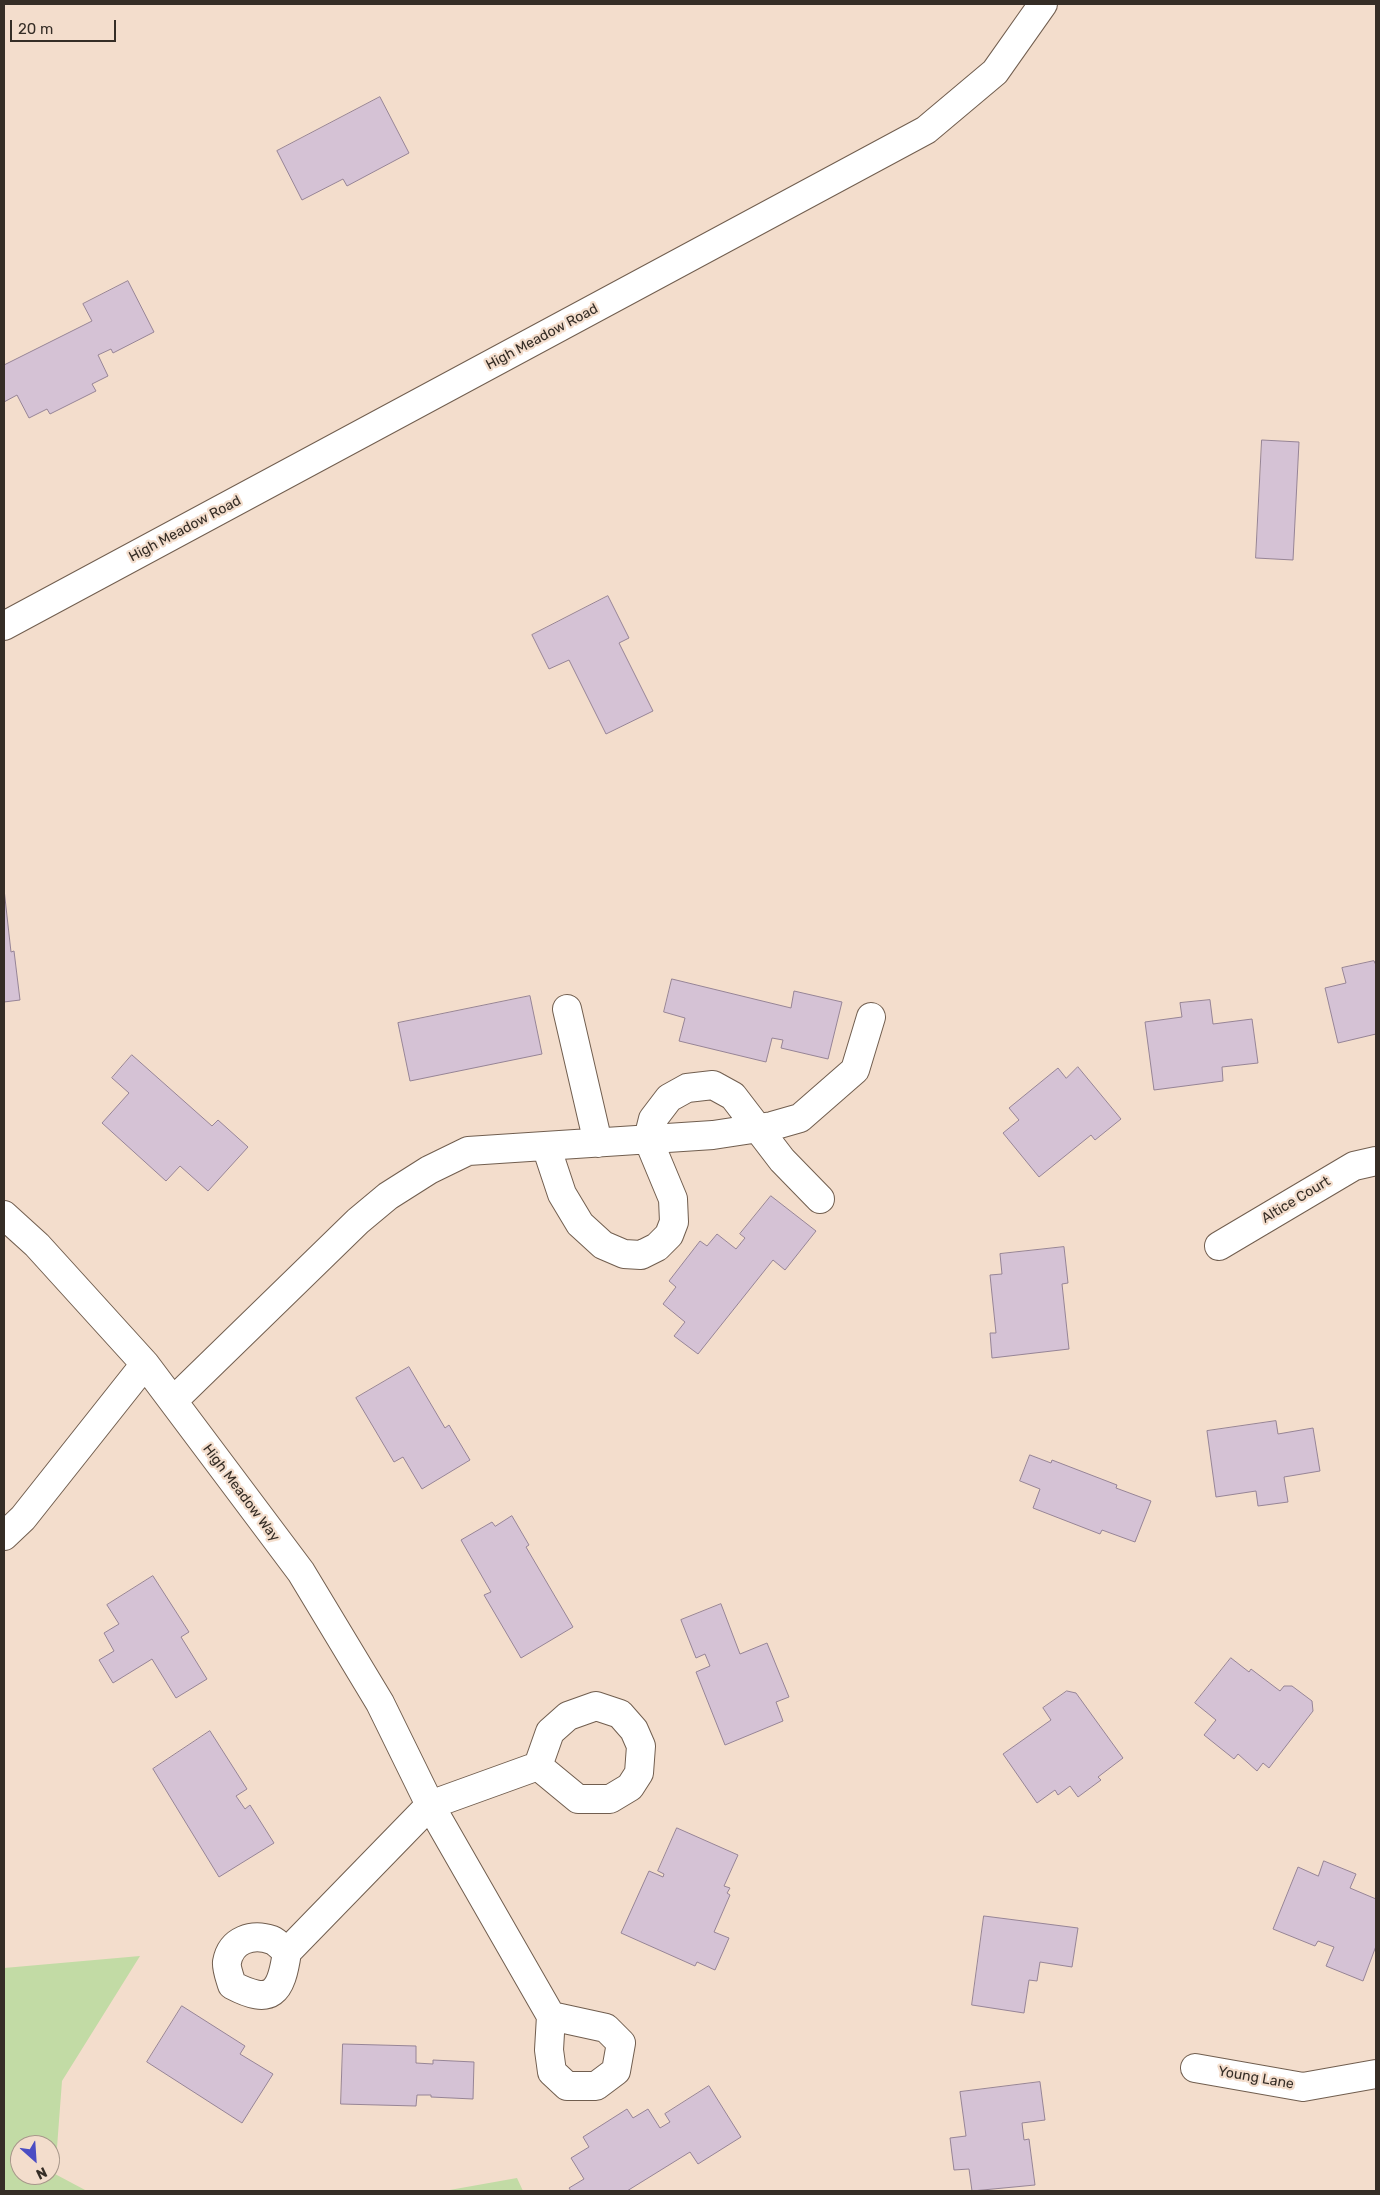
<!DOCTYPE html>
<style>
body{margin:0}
#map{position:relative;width:1380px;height:2195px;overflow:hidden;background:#f3ddcc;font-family:Rubik,sans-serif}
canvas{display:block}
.frame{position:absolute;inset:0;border:5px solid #352d26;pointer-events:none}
.north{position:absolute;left:10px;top:2135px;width:50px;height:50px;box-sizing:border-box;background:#f3ddcc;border:1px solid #a7978a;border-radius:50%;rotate:154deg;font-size:14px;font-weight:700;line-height:20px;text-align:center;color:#352d26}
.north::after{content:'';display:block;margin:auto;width:18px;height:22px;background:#4b4dc3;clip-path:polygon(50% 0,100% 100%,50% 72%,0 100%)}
.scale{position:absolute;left:10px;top:20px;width:106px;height:22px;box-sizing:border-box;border:2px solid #352d26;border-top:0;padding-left:6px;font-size:15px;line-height:18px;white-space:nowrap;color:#352d26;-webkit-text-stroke:4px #f3ddcc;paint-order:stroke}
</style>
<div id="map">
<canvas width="1380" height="2195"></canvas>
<div class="frame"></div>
<div class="north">N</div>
<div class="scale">20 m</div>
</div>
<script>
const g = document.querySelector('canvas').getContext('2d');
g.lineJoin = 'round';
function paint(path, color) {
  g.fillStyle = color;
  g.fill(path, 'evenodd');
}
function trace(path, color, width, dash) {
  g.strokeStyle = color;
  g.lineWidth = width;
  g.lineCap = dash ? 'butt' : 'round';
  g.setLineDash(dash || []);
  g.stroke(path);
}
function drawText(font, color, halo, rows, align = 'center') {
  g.font = font + ' Rubik,sans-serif';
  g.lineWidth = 4.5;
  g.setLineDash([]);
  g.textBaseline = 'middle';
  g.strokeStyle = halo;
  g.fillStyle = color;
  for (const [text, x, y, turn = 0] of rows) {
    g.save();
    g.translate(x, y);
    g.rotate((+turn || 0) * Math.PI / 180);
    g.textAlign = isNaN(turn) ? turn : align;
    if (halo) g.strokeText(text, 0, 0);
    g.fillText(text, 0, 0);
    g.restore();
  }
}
paint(new Path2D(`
 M140,1956l-78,125 -7,93 32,17h-83v-223zM20,2145h30v30h-30z
 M517,2178l6,13h-79z`), '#c2dba5');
const building = new Path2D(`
 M380,97l29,56 -62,33 -4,-7 -41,21 -25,-49z
 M128,281l26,51 -41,21 -2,-4 -13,6 10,21 -16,8 4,7 -46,23 -3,-5 -18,9 -12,-23 -13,7v-37l88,-44 -9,-17z
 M1262,440l37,2 -6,118 -37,-2z
 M608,596l21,42 -10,5 34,68 -47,23 -37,-74 -20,9 -17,-34z
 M4,889l7,63 3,-1 6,49 -16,2z
 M1374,961l2,4v69l-38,9 -13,-55 21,-5 -4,-15z
 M672,979l119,29 3,-17 48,11 -14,57 -47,-11 2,-8 -11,-2 -6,24 -87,-21 6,-23 -21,-6z
 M530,996l12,58 -132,27 -12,-58z
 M1210,1000l3,24 39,-5 6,44 -36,4 1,14 -69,9 -9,-68 37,-5 -2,-14z
 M132,1055l80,71 6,-6 30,27 -40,44 -28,-25 -14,15 -64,-58 27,-30 -17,-15z
 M1078,1067l43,52 -26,21 -4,-5 -52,42 -36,-44 16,-13 -10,-12 49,-40 8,10z
 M771,1196l45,35 -31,39 -12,-10 -75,94 -24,-18 11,-14 -22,-18 13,-17 -7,-6 31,-40 7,5 10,-12 19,15 9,-11 -5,-4z
 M1064,1247l4,36 -6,1 7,65 -77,9 -2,-25h6l-6,-58 12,-1 -2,-20z
 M409,1367l36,61 4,-3 21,35 -48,29 -19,-32 -9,5 -38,-64z
 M1276,1421l2,13 35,-6 7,43 -36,6 4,25 -30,4 -2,-15 -40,6 -9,-66z
 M1030,1455l21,8 1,-3 65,25 -1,3 35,13 -16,41 -33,-12 -2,4 -67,-26 7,-19 -20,-8z
 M512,1516l17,29 -3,2 47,80 -52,31 -37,-63 7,-3 -30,-52 31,-18 3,4z
 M153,1576l36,56 -8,5 26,42 -31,19 -24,-39 -39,24 -14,-23 15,-9 -10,-18 15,-9 -12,-19z
 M721,1604l19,50 27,-11 22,54 -13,5 7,19 -58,24 -29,-73 14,-6 -5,-12 -9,4 -15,-38z
 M1231,1658l18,14 2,-3 29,22 4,-5h8l20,15 1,10 -44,57 -6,-5 -6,8 -19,-17 -4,5 -30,-24 12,-15 -21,-17z
 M1067,1691l9,2 47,65 -25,19 3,3 -23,17 -8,-11 -12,9 -3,-5 -18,13 -34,-49 48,-34 -8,-12z
 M210,1731l37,58 -11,7 9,13 5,-4 24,38 -55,34 -66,-108z
 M677,1828l61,27 -14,31 6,2 -3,5 3,2 -16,37 15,6 -14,32 -18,-8 -2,4 -74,-33 28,-62 14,6 1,-3 -6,-3z
 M1324,1861l32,13 -6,14 26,11v47l-13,35 -37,-15 8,-19 -16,-6 -3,5 -42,-17 25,-62 20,9z
 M984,1916l94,12 -6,39 -32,-5 -3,19 -8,-1 -5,33 -52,-8z
 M182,2006l63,40 -5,8 33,20 -31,49 -95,-61z
 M343,2044l73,2v17l17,1v-4l41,2 -1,37 -42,-2v-2h-14l-1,11 -75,-2z
 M1040,2082l5,38 -23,3 2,17 5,-1 6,46 -63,6 -3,-22 -15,1 -4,-32 16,-2 -6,-44z
 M709,2086l32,51 -43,27 -8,-12 -63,39h-56l-2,-3 15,-9 -13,-21 18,-11 -6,-10 44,-28 6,9 15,-9 12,19 10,-6 -5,-8z`);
paint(building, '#d5c2d5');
trace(building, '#968496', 1);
const minor = new Path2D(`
 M4,626l922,-496 69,-58 48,-68
 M567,1009l31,134
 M546,1146l16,48 18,30 23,21 21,9 17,1 16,-8 12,-12 5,-13 -1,-23 -25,-60 5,-20 16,-21 18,-10 26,-3 20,11 49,64 38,39
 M4,1215l33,30 108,119 156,208 79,131 50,102 121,211 -2,34 3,22 15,14h29l20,-15 5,-28 -15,-15 -55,-12
 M1219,1246l135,-80 22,-5
 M173,1401l185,-180 30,-25 41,-26 39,-19 245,-16 59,-9 28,-8 55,-48 16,-53
 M4,1536l19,-18 122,-154
 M287,1952c-6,41 -15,54 -55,33 -2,-7 -6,-17 -5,-23 4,-22 25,-29 45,-22 5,2 11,9 15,12l143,-147 108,-39 12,-34 18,-16 28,-10 24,8 14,16 7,16 -2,27 -9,14 -20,12h-32l-40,-33
 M1195,2068l108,19 73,-13`);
trace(minor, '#715e4f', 30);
trace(minor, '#fff', 28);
drawText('14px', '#352d26', '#f3ddcc', [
 ["High Meadow Road",542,337,-28],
 ["High Meadow Road",185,529,-28],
 ["Altice Court",1296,1200,-31],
 ["High Meadow Way",241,1493,53],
 ["Young Lane",1256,2078,10]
]);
</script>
